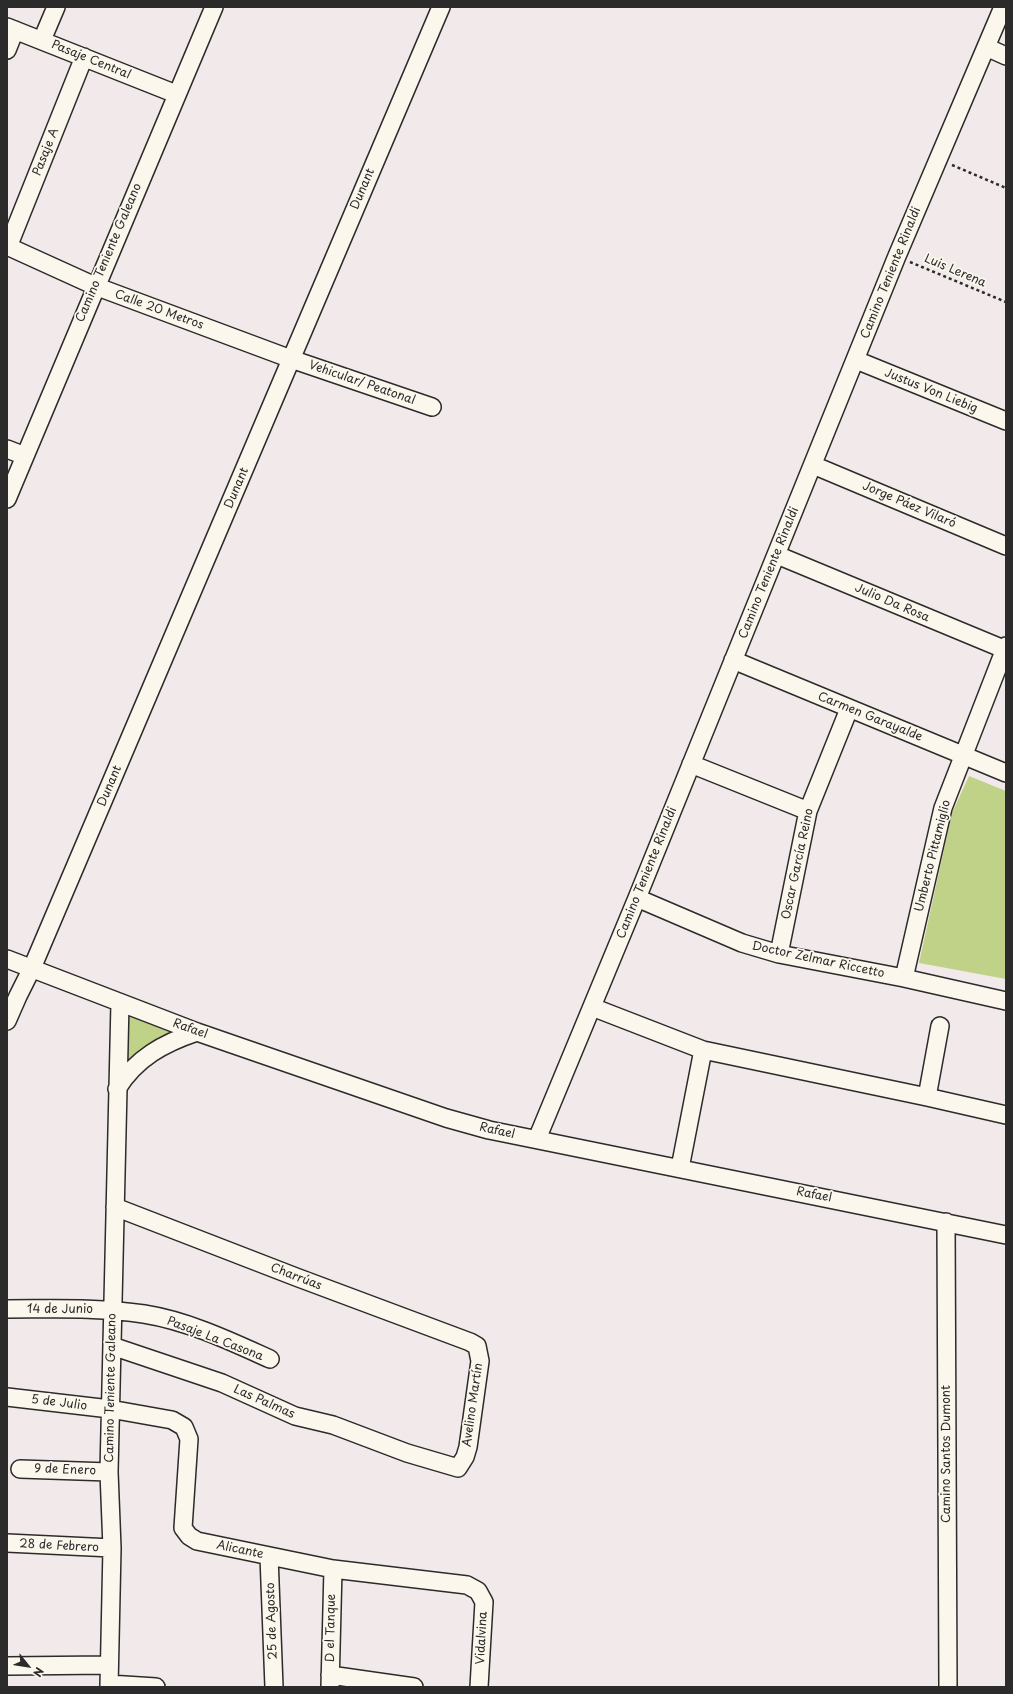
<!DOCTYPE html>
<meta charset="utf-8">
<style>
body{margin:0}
#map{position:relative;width:1013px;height:1694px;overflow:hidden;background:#f2eaea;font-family:"Playpen Sans",sans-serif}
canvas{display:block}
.frame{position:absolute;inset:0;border:8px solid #2b2b2b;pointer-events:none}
.north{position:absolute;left:8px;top:1646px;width:40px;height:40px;-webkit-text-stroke:3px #fbf7ec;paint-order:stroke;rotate:120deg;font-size:11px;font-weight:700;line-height:16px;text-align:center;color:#2b2b2b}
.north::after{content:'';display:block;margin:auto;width:14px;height:18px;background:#2b2b2b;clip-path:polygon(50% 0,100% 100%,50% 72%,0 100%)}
</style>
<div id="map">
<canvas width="1013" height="1694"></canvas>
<div class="frame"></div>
<div class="north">N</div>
</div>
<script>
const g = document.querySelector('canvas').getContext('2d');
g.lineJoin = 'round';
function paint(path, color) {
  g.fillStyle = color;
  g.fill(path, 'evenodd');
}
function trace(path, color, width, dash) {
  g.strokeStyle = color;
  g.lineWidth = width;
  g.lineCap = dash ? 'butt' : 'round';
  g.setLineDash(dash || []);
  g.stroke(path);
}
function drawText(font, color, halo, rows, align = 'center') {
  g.font = font + ' "Playpen Sans",sans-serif';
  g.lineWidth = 3.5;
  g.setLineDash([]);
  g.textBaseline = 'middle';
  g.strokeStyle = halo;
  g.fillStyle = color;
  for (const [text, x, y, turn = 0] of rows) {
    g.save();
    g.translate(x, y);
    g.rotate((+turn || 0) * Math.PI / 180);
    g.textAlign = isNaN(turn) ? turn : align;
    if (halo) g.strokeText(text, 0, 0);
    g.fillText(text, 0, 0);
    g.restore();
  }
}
paint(new Path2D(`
 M969,776l37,15v188l-87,-16 33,-150z
 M132,1013l35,12 3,8 -41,27 -4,-2 3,-43z`), '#c0d288');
const minor = new Path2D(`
 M7,27l169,67
 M42,40l14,-33
 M986,47l20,9
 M7,50l8,-20
 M7,246l88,40 196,73 141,48
 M8,247l76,-190
 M856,360l150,61
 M7,449l18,7
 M813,465l193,81
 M7,499l207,-492
 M777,555l229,95
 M733,660l273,113
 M691,764l117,47
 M637,898l105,45 37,11 125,24 102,23
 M779,954l29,-143 41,-102
 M7,959l190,73 249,86 43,12 517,105
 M904,978l39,-170 63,-162
 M592,1007l111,43 224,47 79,18
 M7,1021l11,-25 14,-28 409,-961
 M117,1089c19,-31 47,-46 80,-57
 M927,1097l13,-71
 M537,1139l100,-241 260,-642 106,-249
 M680,1168l23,-118
 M946,1222l2,465
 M7,1309c45,0 92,-2 137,5 44,7 86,27 126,45
 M112,1346l110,37 73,33 38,9 74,28 51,15 7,-11 3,-10 12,-86 -3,-15 -7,-4 -174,-65 -181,-70
 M7,1397l103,12 62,11 12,7 5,12 -6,89 6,8 8,5 136,28 134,16 11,6 6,11 -5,85
 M20,1469l89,3
 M7,1543l105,5
 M269,1556l5,131
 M7,1666l102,-1
 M330,1675l84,12
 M109,1684l47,3
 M109,1687l3,-139 -3,-76 11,-469
 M330,1687l3,-118`);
trace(minor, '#2b2b2b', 20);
trace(new Path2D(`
 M952,165l54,23
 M910,262l96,40`), '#2b2b2b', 2.5, [3, 3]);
trace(minor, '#fbf7ec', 17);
drawText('12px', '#2b2b2b', '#fbf7ec', [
 ["Pasaje Central",91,60,22],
 ["Pasaje A",46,152,-68],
 ["Dunant",363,189,-67],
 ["Camino Teniente Galeano",109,253,-67],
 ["Luis Lerena",955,271,23],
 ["Camino Teniente Rinaldi",891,273,-68],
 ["Calle 20 Metros",159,310,20],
 ["Vehicular/ Peatonal",362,383,19],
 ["Justus Von Liebig",931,391,22],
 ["Dunant",237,488,-67],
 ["Jorge Páez Vilaró",909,505,23],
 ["Camino Teniente Rinaldi",769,573,-68],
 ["Julio Da Rosa",892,603,23],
 ["Carmen Garayalde",870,717,22],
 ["Dunant",110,786,-67],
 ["Umberto Pittamiglio",933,856,-76],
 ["Oscar García Reino",798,864,-78],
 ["Camino Teniente Rinaldi",647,873,-68],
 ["Doctor Zelmar Riccetto",818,960,12],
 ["Rafael",190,1029,20],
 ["Rafael",497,1131,13],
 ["Rafael",814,1195,11],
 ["Charrúas",296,1277,21],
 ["14 de Junio",60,1310],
 ["Pasaje La Casona",215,1339,21],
 ["Camino Teniente Galeano",111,1388,-89],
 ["Las Palmas",264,1402,24],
 ["5 de Julio",59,1403,7],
 ["Avelino Martín",473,1405,-82],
 ["Camino Santos Dumont",947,1454,-90],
 ["9 de Enero",65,1470,2],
 ["28 de Febrero",59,1546,3],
 ["Alicante",240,1550,12],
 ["25 de Agosto",272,1621,-92],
 ["D el Tanque",331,1628,-89],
 ["Vidalvina",482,1638,-87]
]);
</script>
